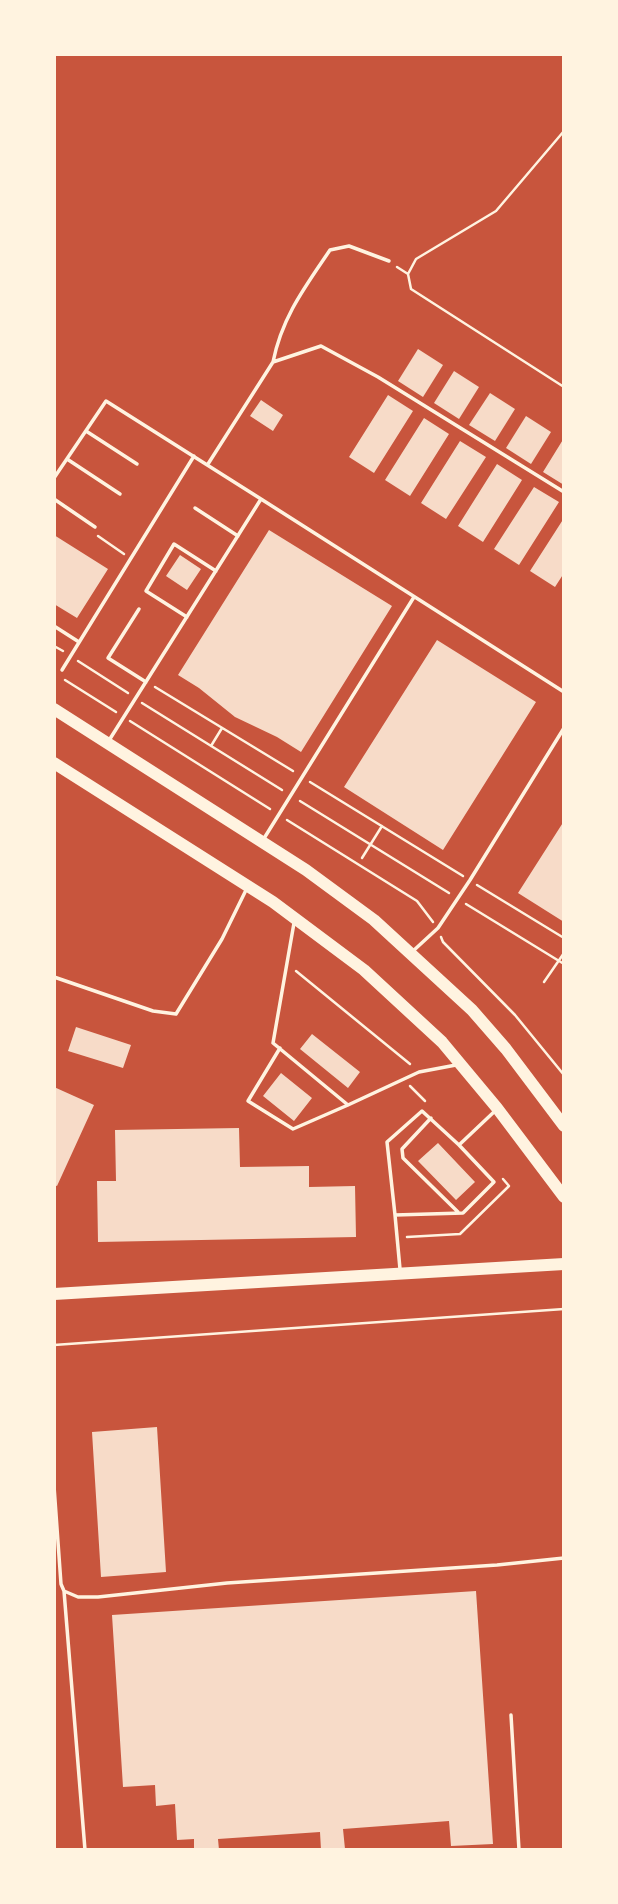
<!DOCTYPE html>
<style>
body{margin:0}
#map{position:relative;width:618px;height:1904px;overflow:hidden;background:#c8553d;font-family:Overpass,sans-serif}
canvas{display:block}
.frame{position:absolute;inset:0;border:56px solid #fff3e0;pointer-events:none}
</style>
<div id="map">
<canvas width="618" height="1904"></canvas>
<div class="frame"></div>
</div>
<script>
const g = document.querySelector('canvas').getContext('2d');
g.lineJoin = 'round';
function paint(path, color) {
  g.fillStyle = color;
  g.fill(path, 'evenodd');
}
function trace(path, color, width, dash) {
  g.strokeStyle = color;
  g.lineWidth = width;
  g.lineCap = dash ? 'butt' : 'round';
  g.setLineDash(dash || []);
  g.stroke(path);
}
paint(new Path2D(`
 M418,349l25,16 -20,32 -25,-16z
 M454,371l25,16 -20,32 -25,-16z
 M490,393l25,16 -20,32 -26,-16z
 M388,395l25,16 -39,62 -25,-16z
 M261,400l22,15 -10,16 -23,-15z
 M526,416l25,16 -20,32 -25,-16z
 M424,418l25,16 -39,62 -25,-16z
 M564,438v47l-21,-13z
 M460,441l26,16 -40,62 -25,-16z
 M497,464l25,16 -39,62 -25,-16z
 M534,487l25,15 -40,63 -25,-16z
 M564,518v55l-9,14 -25,-16z
 M269,530l123,76 -91,146 -24,-15 -42,-20 -36,-29 -21,-13z
 M54,535l54,34 -31,49 -23,-14z
 M180,555l21,14 -14,21 -21,-14z
 M437,640l99,62 -93,148 -99,-63z
 M564,821v101l-46,-29z
 M76,1027l55,18 -8,23 -55,-17z
 M312,1034l48,38 -12,16 -48,-39z
 M281,1073l31,25 -18,23 -31,-25z
 M54,1087l40,18 -37,81 -3,-1z
 M239,1128l1,39 69,-1v21l46,-1 1,51 -258,5 -1,-61h19l-1,-51z
 M438,1143l37,39 -19,18 -38,-39z
 M157,1427l9,145 -65,5 -9,-145z
 M476,1591l17,253 -42,2 -2,-25 -106,8 2,20 -24,1 -1,-18 -102,7 1,11h-25v-11l-17,1 -2,-36 -19,2 -1,-21 -32,2 -11,-172z`), '#f7dbc8');
trace(new Path2D(`
 M397,267l11,7 8,-15 80,-48 68,-80
 M408,274l3,15 153,98
 M98,536l26,18
 M54,646l9,5
 M78,661l50,32
 M65,680l51,32
 M155,687l138,84
 M142,703l140,87
 M130,721l140,88
 M211,746l11,-18
 M310,782l153,94
 M300,801l149,92
 M287,820l130,81 16,21
 M362,858l20,-32
 M477,885l87,53
 M466,904l98,60
 M441,937l2,5 72,73 49,60
 M296,971l114,93
 M544,982l20,-29
 M410,1086l15,15
 M407,1237l53,-3 49,-48 -6,-7
 M54,1345l510,-36`), '#fff3e0', 2.5);
trace(new Path2D(`
 M273,362c9,-45 32,-75 57,-112l19,-4 40,15
 M86,431l51,33
 M67,459l53,35
 M208,464l65,-102 48,-16 57,31 186,115
 M54,478l52,-77 155,98
 M54,499l41,28
 M195,508l43,28
 M139,609l-31,49 38,24
 M187,617l-41,-26 28,-47 42,27
 M54,626l25,16
 M62,670l132,-214
 M108,742l153,-243 303,193
 M263,840l151,-243
 M294,923l-21,120 75,62 71,-33 37,-7
 M413,951l25,-23 32,-48 94,-152
 M54,977l99,34 23,3 46,-75 25,-51
 M280,1048l-32,53 45,28 55,-24
 M431,1118l-29,31 1,9 55,54
 M459,1145l35,37 -31,31 -68,2 -8,-73 35,-31 37,34 37,-35
 M395,1215l5,54
 M54,1486l7,98 3,7 14,6h20l129,-14 270,-18 67,-7
 M64,1591l21,259
 M511,1715l8,135`), '#fff3e0', 3.5);
trace(new Path2D(`
 M54,709l252,161 68,50 98,90 34,39 58,77
 M54,763l219,139 91,68 78,72 55,66 67,89
 M54,1294l510,-30`), '#fff3e0', 12);
</script>
